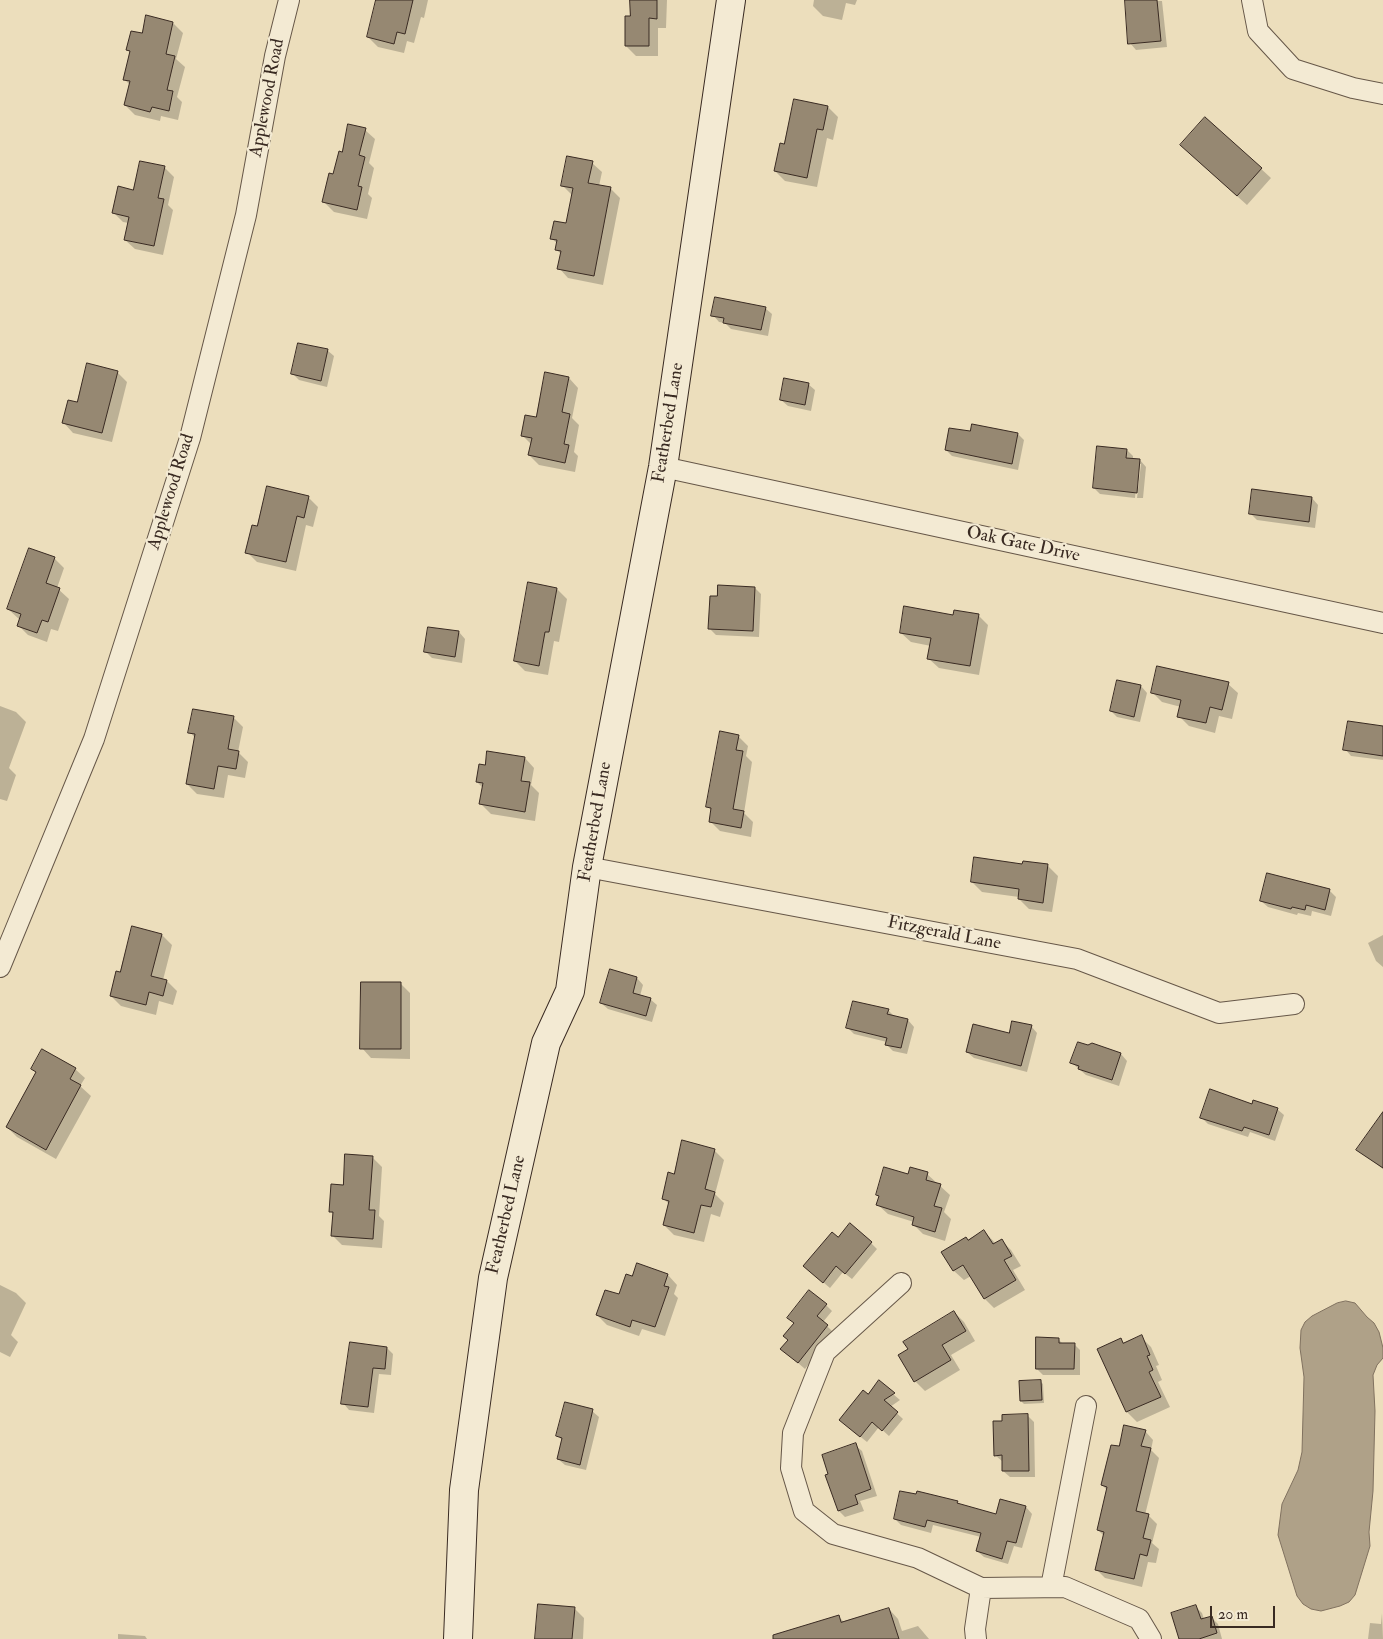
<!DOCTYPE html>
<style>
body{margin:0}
#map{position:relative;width:1383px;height:1639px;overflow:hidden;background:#ecdebc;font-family:"IM FELL Double Pica",serif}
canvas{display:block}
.scale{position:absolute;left:1210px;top:1606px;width:65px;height:22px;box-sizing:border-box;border:2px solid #392a22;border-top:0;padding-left:6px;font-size:15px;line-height:18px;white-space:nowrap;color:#392a22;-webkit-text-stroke:4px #f3ead3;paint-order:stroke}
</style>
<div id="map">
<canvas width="1383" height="1639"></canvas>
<div class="scale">20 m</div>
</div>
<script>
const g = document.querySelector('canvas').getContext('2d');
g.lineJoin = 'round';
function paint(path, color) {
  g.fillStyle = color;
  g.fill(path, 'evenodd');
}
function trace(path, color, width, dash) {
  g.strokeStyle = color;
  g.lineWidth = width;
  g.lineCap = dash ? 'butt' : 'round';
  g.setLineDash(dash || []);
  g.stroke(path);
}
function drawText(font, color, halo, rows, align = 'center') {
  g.font = font + ' "IM FELL Double Pica",serif';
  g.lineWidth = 4.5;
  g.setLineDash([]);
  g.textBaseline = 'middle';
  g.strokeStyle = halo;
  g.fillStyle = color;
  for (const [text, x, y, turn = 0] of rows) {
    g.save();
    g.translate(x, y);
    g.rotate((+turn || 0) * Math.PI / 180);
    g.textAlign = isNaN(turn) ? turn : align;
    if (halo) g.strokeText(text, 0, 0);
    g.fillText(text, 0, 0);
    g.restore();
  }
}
const water = new Path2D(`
 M1346,1301l9,2 12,14 7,6 5,9 4,16v10l-6,7 -4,10 2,36 -2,80 -4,41 1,14 -15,49 -6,7 -9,4 -19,5 -10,-2 -8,-5 -6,-8 -19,-61 4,-31 16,-34 4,-18 2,-75 -4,-29 1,-18 4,-8 7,-6 25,-13z`);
paint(water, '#afa188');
trace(water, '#80715f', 1);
paint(new Path2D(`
 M377,0h51l-4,18 -3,-1 -7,26 -7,-2 -3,12 -26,-6 -10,-10z
 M632,0h35l-1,28h-8v28h-22l-10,-10 5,-29z
 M814,0h43l-2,5 -9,-2 -4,17 -19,-4 -10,-10z
 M1126,0l36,1 5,46 -31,3 -6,-7z
 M173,23l10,10 -7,26 9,8 -8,30 5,5 -4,18 -17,-4 -1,5 -25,-6 -10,-10 5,-20 -6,-6 6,-27 -2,-3 15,-14z
 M795,100l33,7 10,10 -5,23 -6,-2 -10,49 -32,-6 -10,-10 10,-26z
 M1206,118l65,60 -24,27 -56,-50z
 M365,130l10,9 -6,24 5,5 -6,26 4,4 -5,21 -33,-7 -10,-10 19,-49z
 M592,163l10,9 -3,14 12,3 9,9 -17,87 -35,-7 -9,-10 2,-14 -5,-5 2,-5 -6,-5 15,-14 6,-29 -11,-11z
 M164,167l10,10 -6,28 5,5 -10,45 -28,-6 -10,-9 4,-17 -6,-1 -10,-10 21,-21z
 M765,308l7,6 -4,22 -37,-7 -6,-6 -6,-1 -6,-7z
 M327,350l7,6 -7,31 -28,-7 -6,-6z
 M117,372l10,10 -15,60 -39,-9 -9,-10 14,-19z
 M569,378l9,10 -6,30 7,7 -5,27 4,4 -3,16 -36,-7 -10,-10 2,-11 -9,-9z
 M808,384l7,6 -4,21 -23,-5 -7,-6z
 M971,433l47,1 6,6 -6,30 -66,-14 -6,-6z
 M1127,450l6,6v4h7l6,7 -3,31h-6l4,-34h-3l-3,34 -35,-4 -6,-6z
 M1253,491l59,7 6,7 -3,23 -58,-8 -6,-6z
 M308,497l10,10 -5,20 -7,-2 -10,46 -39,-9 -10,-10 11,-24z
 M54,558l10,10 -7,20 12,11 -11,32 -7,-2 -4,13 -19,-7 -10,-10 2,-5 -12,-11z
 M755,588l6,6 -2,43 -43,-2 -7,-7z
 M557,589l10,10 -8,43 -5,-1 -6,34 -23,-4 -10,-10z
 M978,615l10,10 -9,50 -40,-7 -10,-9 2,-13 -20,-4 -10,-9z
 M459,632l6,7 -3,24 -30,-5 -6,-6z
 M1118,681l23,5 6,7 -7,29 -23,-5 -6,-6z
 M1228,684l10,9 -6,26 -13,-3 -4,17 -26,-7 -10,-10 2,-9 -19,-5 -10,-10z
 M0,706l16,6 10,10 -17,46 7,7 -9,26 -7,-2z
 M233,717l10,10 -5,25 10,10 -3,16 -17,-3 -4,23 -27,-4 -10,-10 8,-46 -5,-6z
 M1383,727v33l-32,-4 -6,-7z
 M738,736l10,10 -2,10 6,6 -8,51 9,9 -2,15 -31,-6 -10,-10 2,-10 -4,-4z
 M525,758l9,10 -3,17 8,8 -4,28 -44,-7 -10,-10 2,-16 -6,-6 9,-15z
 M1023,865l25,1 10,10 -6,36 -23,-3 -10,-10v-2l-37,-5 -10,-10z
 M1329,890l7,7 -5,19 -19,-5 -1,5 -13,-3 -1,2 -29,-8 -7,-6z
 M132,928l30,7 10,10 -9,35 4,1 10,10 -4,14 -14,-4 -3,14 -35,-9 -10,-10 10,-22z
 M1383,935v32l-7,-6 -8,-18z
 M637,978l6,7 -3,11 10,3 7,6 -5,17 -44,-13 -7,-6z
 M400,983l10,10v66l-39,-1 -9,-10z
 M888,1010l7,7 13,3 6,7 -7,27 -14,-3 -7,-7 1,-2 -33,-8 -6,-6z
 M1031,1026l6,7 -10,39 -53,-14 -7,-6z
 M1092,1045l29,9 6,7 -8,25 -33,-11 -14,-12 16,-17z
 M32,1069h43l10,9 -5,8 11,10 -35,63 -39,-22 -10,-10 30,-54z
 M1253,1105l24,4 7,6 -9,26 -25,-9 -2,5 -40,-13 -7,-7z
 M1383,1115v54l-25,-19z
 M714,1150l10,10 -9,34 9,9 -4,14 -9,-3 -7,28 -30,-7 -10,-10 5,-21 -6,-6 12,-23z
 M372,1157l10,10 -3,49 5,5 -2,27 -40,-3 -9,-9 1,-21 -4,-4 14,-25z
 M927,1174l23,21 -6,17 7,7 -6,22 -22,-7 -10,-10 1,-2 -26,-8 -10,-9 2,-8 -3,-3 31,-19z
 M984,1231l12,13 5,-4 10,10 10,16 -8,4 12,20 -31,18 -9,-9 -14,-23 -7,4 -10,-9 -11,-18z
 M838,1239l33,4 6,6 -25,30 -9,-7 -13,16 -19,-16z
 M668,1275l9,10 -3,9 4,4 -13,38 -23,-7 -3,7 -32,-11 -10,-10 22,-19 14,-19z
 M0,1285l16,8 10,10 -15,32 7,7 -8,15 -10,-5z
 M826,1305l6,6 -9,11 10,10 -28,37 -23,-20 7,-9 6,-16 -7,-7z
 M954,1312l10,10 11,19 -24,14 9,15 -35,21 -10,-10 -6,-32z
 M1141,1337l10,10 8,18 -3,1 6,14 -4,2 12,25 -33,15 -10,-10 -28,-62 22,-10 4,4z
 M1058,1339l5,5h11l6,6v25h-37l-6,-6z
 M387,1348l6,6 -2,21 -12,-1 -5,39 -25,-3 -6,-7z
 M1040,1381l3,3 1,19 -20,1 -3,-3z
 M879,1382l21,18 -10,7 13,12 -14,17 -10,-9 -12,15 -20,-16z
 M592,1411l7,6 -13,53 -21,-5 -7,-6 5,-18 -5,-5z
 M1027,1415l7,7 1,55h-25l-7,-6v-9l-8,-7 9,-33z
 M1145,1431l8,9 -2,10 8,8 -14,57 4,1 8,8 -5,19 7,6 -3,14 -8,-1 -6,25 -37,-9 -8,-8 8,-33 -7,-7 9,-40 -5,-5 18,-37z
 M855,1445l7,6 15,45 -17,5 4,10 -19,6 -6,-6z
 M917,1496l40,6 3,3 36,10 30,-8 6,7 -10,34 -8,-2 -6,18 -24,-7 -7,-6 4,-14 -48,-12 -2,8 -30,-8 -6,-6z
 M1196,1607l6,6 2,6 7,-2 7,7 4,15h-42z
 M574,1608l10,10 -1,21h-47z
 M889,1609l9,10 4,12 16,-5 11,13h-125l34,-23 7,7z
 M1382,1613l1,26h-15l2,-16 11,1z
 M118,1634l27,2 2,3h-29z`), '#0003');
const building = new Path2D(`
 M376,0h37l-8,34 -8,-2 -3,12 -27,-7z
 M630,0h27v19l-8,-1v28h-24v-30h5z
 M1125,0h32l4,41 -33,3z
 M146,15l27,7 -7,32 9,2 -8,34 6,1 -4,20 -17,-4 -2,5 -26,-7 6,-24 -7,-1 7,-29 -4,-1 5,-19 11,2z
 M794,99l34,7 -5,24 -6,-1 -10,49 -33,-7 6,-28 4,1z
 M1205,117l57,51 -25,28 -57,-51z
 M348,124l18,4 -7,27 6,2 -7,29 4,1 -5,23 -35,-8 7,-29 4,1 6,-23 3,1z
 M567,156l26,5 -5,22 23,4 -17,89 -37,-7 4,-18 -6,-1 2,-10 -7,-1 4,-18 12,2 7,-35 -12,-2z
 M140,161l25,5 -7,32 6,1 -10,47 -30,-6 5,-23 -17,-4 6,-27 15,4z
 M715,297l51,10 -5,23 -38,-7 1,-5 -13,-2z
 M298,343l30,6 -7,32 -30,-7z
 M87,363l31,8 -16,62 -40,-10 6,-23 9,2z
 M545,372l24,5 -7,35 8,2 -6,30 5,1 -4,18 -37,-8 4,-17 -11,-2 4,-21 11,2z
 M784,378l25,5 -4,22 -25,-5z
 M972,424l46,9 -6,31 -67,-14 4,-22 21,3z
 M1097,446l30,3 -1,9 14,1 -3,34 -44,-5z
 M267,486l42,10 -5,22 -7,-2 -11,46 -41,-9 7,-28 5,1z
 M1252,489l60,8 -3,25 -60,-8z
 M29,548l26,9 -9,26 14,5 -12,34 -6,-2 -5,13 -20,-7 4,-12 -14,-5z
 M528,582l29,6 -8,44h-4l-6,34 -25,-5z
 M718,585l37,2 -2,44 -45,-2 2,-33h7z
 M904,606l49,9 1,-5 25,4 -9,52 -43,-7 4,-21 -31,-5z
 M428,627l31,4 -4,26 -31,-5z
 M1157,666l72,16 -7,28 -12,-3 -4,16 -29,-6 4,-17 -30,-7z
 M1117,680l24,5 -7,32 -24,-6z
 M193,709l41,7 -6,33 11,2 -3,18 -18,-3 -4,23 -28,-5 9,-50 -7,-1z
 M1348,721l35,5v30l-40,-6z
 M720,731l19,4 -3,15 7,1 -10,58 11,2 -3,17 -32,-6 2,-14 -5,-1z
 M487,751l38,6 -4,24 9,1 -5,30 -46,-8 4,-21 -7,-1 3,-18 6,1z
 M974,857l48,7 1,-3 25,3 -5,39 -25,-4 1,-10 -48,-7z
 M1267,873l63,16 -5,21 -19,-5 -1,5 -13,-3 -1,2 -31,-8z
 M132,926l30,8 -11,42 16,4 -4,16 -14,-4 -3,13 -36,-9 6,-25 4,1z
 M610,969l27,8 -4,16 18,5 -5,18 -46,-13z
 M361,982h40v67h-41z
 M853,1001l36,8 -2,5 21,5 -7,29 -16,-3 2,-7 -41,-10z
 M1012,1021l20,4 -11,41 -55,-14 7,-28 36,9z
 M1078,1042l10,3 4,-2 29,10 -9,27 -34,-11 1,-3 -9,-3z
 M42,1049l34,19 -6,11 11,6 -35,65 -40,-23 30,-55 -5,-3z
 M1210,1089l42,15 1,-4 25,8 -9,27 -25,-8 -2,4 -42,-13z
 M1383,1112v56l-27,-18z
 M682,1140l33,9 -10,40 10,3 -4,15 -10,-2 -7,28 -31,-8 6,-24 -7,-2 6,-27 6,2z
 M345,1154l28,2 -4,54h6l-2,29 -42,-3 2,-24h-4l2,-28 12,1z
 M884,1167l24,7 2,-7 18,5 -2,8 15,4 -7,22 8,2 -7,24 -23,-7 2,-8 -38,-12 3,-9 -3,-1z
 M850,1223l22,19 -27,32 -9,-8 -13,17 -20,-17 29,-34 6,5z
 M984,1230l9,14 9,-5 10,17 -8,4 12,20 -32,19 -21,-34 -10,6 -12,-19 25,-15 2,3z
 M637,1263l31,11 -4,12 5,1 -14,40 -23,-7 -2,7 -34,-12 9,-25 14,4 7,-20 6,2z
 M809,1290l18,14 -10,12 11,9 -30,38 -18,-14 8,-9 -5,-4 11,-13 -7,-5z
 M954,1311l12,20 -24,14 9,15 -37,22 -16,-27 10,-6 -5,-7z
 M1142,1335l8,20 -3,1 6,14 -4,2 12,25 -35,15 -29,-63 24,-11 2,5z
 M1036,1337l23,1v5h16l-1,26h-38z
 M350,1342l37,5 -2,22 -12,-1 -5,39 -27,-3z
 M879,1380l16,13 -11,7 14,12 -16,19 -10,-9 -12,15 -21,-17 24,-30 5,4z
 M1041,1380l1,20 -22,1 -1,-20z
 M565,1402l28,7 -13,56 -23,-6 5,-21 -6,-2z
 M1028,1414l1,57h-27v-16l-8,1 -1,-35h9v-6z
 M1124,1425l22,5 -5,16 10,2 -15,63 13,3 -6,24 8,2 -4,16 -7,-2 -6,25 -39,-9 9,-38 -7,-2 10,-43 -6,-2 10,-40 8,1z
 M856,1443l15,46 -16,6 3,9 -20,7 -13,-36 3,-1 -6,-19z
 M900,1491l16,3 1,-3 41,10 -1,2 39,11 4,-15 26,7 -10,37 -9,-2 -5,18 -26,-8 5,-18 -54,-13 -2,7 -31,-8z
 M538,1604l37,3 -3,32h-37z
 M1196,1605l5,14 11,-3 5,17 -18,6h-20l-8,-26z
 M889,1608l10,31h-126v-4l66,-20 2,7z`);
paint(building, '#968872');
trace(building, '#392a22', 1);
const street = new Path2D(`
 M1252,0l6,31 35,38 60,19 30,6
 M663,467l720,156
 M587,867l490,92 142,54 75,-9
 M0,967l94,-228 96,-301 56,-223 29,-159 14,-56
 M901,1283l-76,69 -32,81 -2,35 13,43 29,23 85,24 63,30
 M1051,1587l35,-181
 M976,1639l-1,-10 6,-41 84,-1 74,32 12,20`);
const secondary = new Path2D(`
 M458,1639l6,-149 29,-212 53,-235 24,-52 17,-124 76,-400 68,-467`);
trace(street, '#665748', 22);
trace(secondary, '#392a22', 30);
trace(street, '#f3ead3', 20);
trace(secondary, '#f3ead3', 28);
drawText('18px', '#392a22', '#f3ead3', [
 ["Applewood Road",268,98,-79],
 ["Featherbed Lane",669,423,-81],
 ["Applewood Road",172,492,-73],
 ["Oak Gate Drive",1023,545,12],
 ["Featherbed Lane",596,822,-80],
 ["Fitzgerald Lane",944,934,11],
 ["Featherbed Lane",507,1215,-77]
]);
</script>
